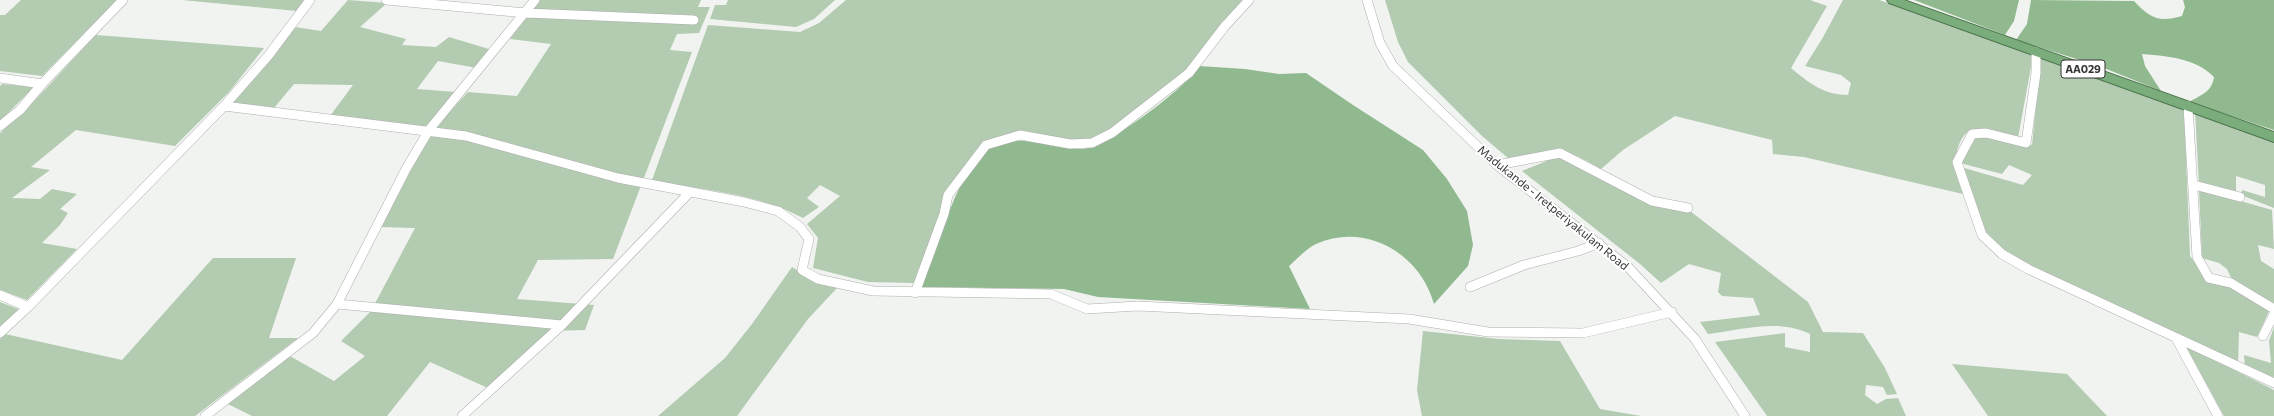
<!DOCTYPE html>
<style>
body{margin:0}
canvas{display:block;background:#f0f3ef}
</style>
<canvas width="2274" height="416"></canvas>
<script>
const g = document.querySelector('canvas').getContext('2d');
g.lineJoin = 'round';
function paint(path, color) {
  g.fillStyle = color;
  g.fill(path, 'evenodd');
}
function trace(path, color, width, dash) {
  g.strokeStyle = color;
  g.lineWidth = width;
  g.lineCap = dash ? 'butt' : 'round';
  g.setLineDash(dash || []);
  g.stroke(path);
}
function drawText(font, color, halo, rows, align = 'center') {
  g.font = font + ' Commissioner,sans-serif';
  g.lineWidth = 4;
  g.setLineDash([]);
  g.textBaseline = 'middle';
  g.strokeStyle = halo;
  g.fillStyle = color;
  for (const [text, x, y, turn = 0] of rows) {
    g.save();
    g.translate(x, y);
    g.rotate((+turn || 0) * Math.PI / 180);
    g.textAlign = isNaN(turn) ? turn : align;
    if (halo) g.strokeText(text, 0, 0);
    g.fillText(text, 0, 0);
    g.restore();
  }
}
paint(new Path2D(`
 M21,0h96l-75,76 -42,-5v-56h5z
 M182,0h122l-7,11z
 M348,0l39,3 -27,24 46,12 -4,6 34,2 13,-10 43,13 -15,18 -39,-7 -21,28 39,3 -31,35 -95,-11 23,-31 -59,-1 -20,24 -45,-4 45,-48 21,-29 26,4z
 M540,0h161l-3,7h12l-11,26 -22,1 -7,16 22,2 -79,207 -75,1 -21,39 77,6 -9,25 -36,1 -61,57 -58,-26 -43,54h-135l-26,-13 62,-48 46,26 31,-25 -24,-15 30,-30 44,-83 -34,-1 49,-94 38,-41 49,4 34,-52 -41,-5z
 M728,0h107l-21,19 -18,8 -86,-8 5,-14h11z
 M846,0h400l-58,72 -80,60 -17,8 -17,2 -42,-8 -48,9 -43,69 -27,71 -46,-1 -55,-14 5,-30 -11,-14 33,-28 -20,-11 -13,13 12,9 -16,11c-49,-26 -98,-27 -151,-38l56,-155 92,7 19,-9z
 M1385,0h425l17,6 -36,62c18,15 33,27 57,27l3,-12 -10,-8 -36,-9 17,-27 21,-39h36l62,20 92,36 -15,82c-13,-4 -28,-10 -42,-9 -17,1 -22,28 -20,41 1,8 4,16 7,24l-159,-37 -31,-3 -1,-14 -97,-24 -52,34 -22,19c-42,-24 -41,-20 -86,-5l-33,-28 -74,-74 -10,-20z
 M96,35l168,13 -35,44 -54,54 -99,-16 -45,37 19,3 -38,28 28,1 12,-10 25,5 -17,15 8,4 -8,12 -18,18 35,6 -50,51 -27,-10v-157c35,-30 64,-65 96,-98z
 M2041,56l143,51 6,149 19,25 22,5 39,23 -13,28 -18,-5 -1,32 -231,-110 -22,-20 -24,-67 62,18 9,-10 -23,-10 -7,9 -42,-11 16,-26 13,-2 43,10z
 M2,84l32,3 -34,34v-35z
 M2195,111l79,28v69l-33,-13 1,-5 23,7v-12l-29,-9v18l-37,-10z
 M1561,155l90,48 39,8 118,91 15,30 40,1 22,35 12,26 -10,1 -4,-8 -17,-2 -1,10 12,9 9,-5 12,-1 8,18h-139l-52,-74 70,-9v14l25,5v-18c-31,-16 -70,-4 -102,0l-8,-12 60,-7 -7,-17 -31,-2 -4,-4 3,-19 -32,-9 -28,19 -21,-19 -118,-93z
 M2199,189l73,21 2,39 -16,-4 3,16 13,8v36l-41,-23 -6,-13 -8,-6 -17,-5z
 M213,258h83l-27,80h29l-103,78h-195v-77l5,-5 117,26z
 M792,267l18,11 28,9 -30,32 -71,97h-79l67,-58 27,-34z
 M0,302l21,8 -21,18z
 M2274,327v53l-29,-12 -1,-13 27,8 -2,-22z
 M1423,331l76,8 61,2 40,68 41,7h-219l-5,-26z
 M2185,345l89,45v26h-50z
 M1952,364l115,10 40,42h-119z`), '#b3cbb1');
paint(new Path2D(`
 M1914,0h105l-5,21 -9,14z
 M2031,0l103,1c16,17 25,22 48,15l3,-9 -2,-7h91v130l-85,-28c12,-7 23,-10 25,-25 -18,-19 -47,-21 -72,-23l3,12 16,25 -62,-25 -83,-26 11,-16z
 M1199,66l46,3 34,5 27,-1 47,32 70,45 24,29 20,32 6,34 -5,21 -34,38c-14,-51 -69,-82 -118,-60 -10,5 -19,15 -27,22l21,43 -212,-12 -34,-8 -144,-2c25,-45 27,-101 68,-137 24,-21 65,0 94,-1 25,-1 105,-62 117,-83z`), '#91b990');
const minor = new Path2D(`
 M386,0l140,13 168,7
 M1367,0l13,43 13,23 104,99 131,102 67,72 50,77
 M2036,52v21l-10,70 -40,-10 -14,1 -15,28 25,73 20,19 26,15 246,114
 M0,78l42,6
 M224,106l242,30 152,42 126,24 34,9 22,16 9,12 -7,31 16,9 55,12 178,3 36,15 51,-3 271,13 79,13 95,1 89,-21
 M2188,106l9,151 12,21 22,5 43,26
 M0,126l20,-16 22,-26 81,-84
 M1497,165l63,-12 92,48 36,7
 M2194,185l46,12
 M1470,287l54,-22 54,-14 21,-8
 M915,293l29,-79 4,-19 38,-50 34,-10 50,9 22,-1 20,-10 77,-60 36,-47 24,-26
 M0,295l28,12
 M337,304l225,21
 M0,333l28,-26 196,-201 44,-50 42,-56
 M2263,336l11,-22
 M2176,338l42,78
 M205,416l108,-83 24,-29 69,-135 23,-39 106,-130
 M462,416l100,-91 127,-132`);
const trunk = new Path2D(`
 M1887,0h17l370,132v10l-385,-139z`);
trace(minor, '#adb0ad', 10);
trace(trunk, '#4d764d', 2);
trace(minor, '#fff', 9);
paint(trunk, '#7bac7b');
for (const [x, y, w] of [
 [2083,69,44]
]) {
  const box = new Path2D();
  box.roundRect(x - w / 2, y - 9, w, 18, 3);
  g.fillStyle = '#fff';
  g.fill(box);
  trace(box, '#353735', 1);
}
drawText('bold 11px', '#353735', null, [
 ["AA029",2083,69]
]);
drawText('12px', '#353735', '#fff', [
 ["Madukande - Iretperiyakulam Road",1553,208,39]
]);
</script>
